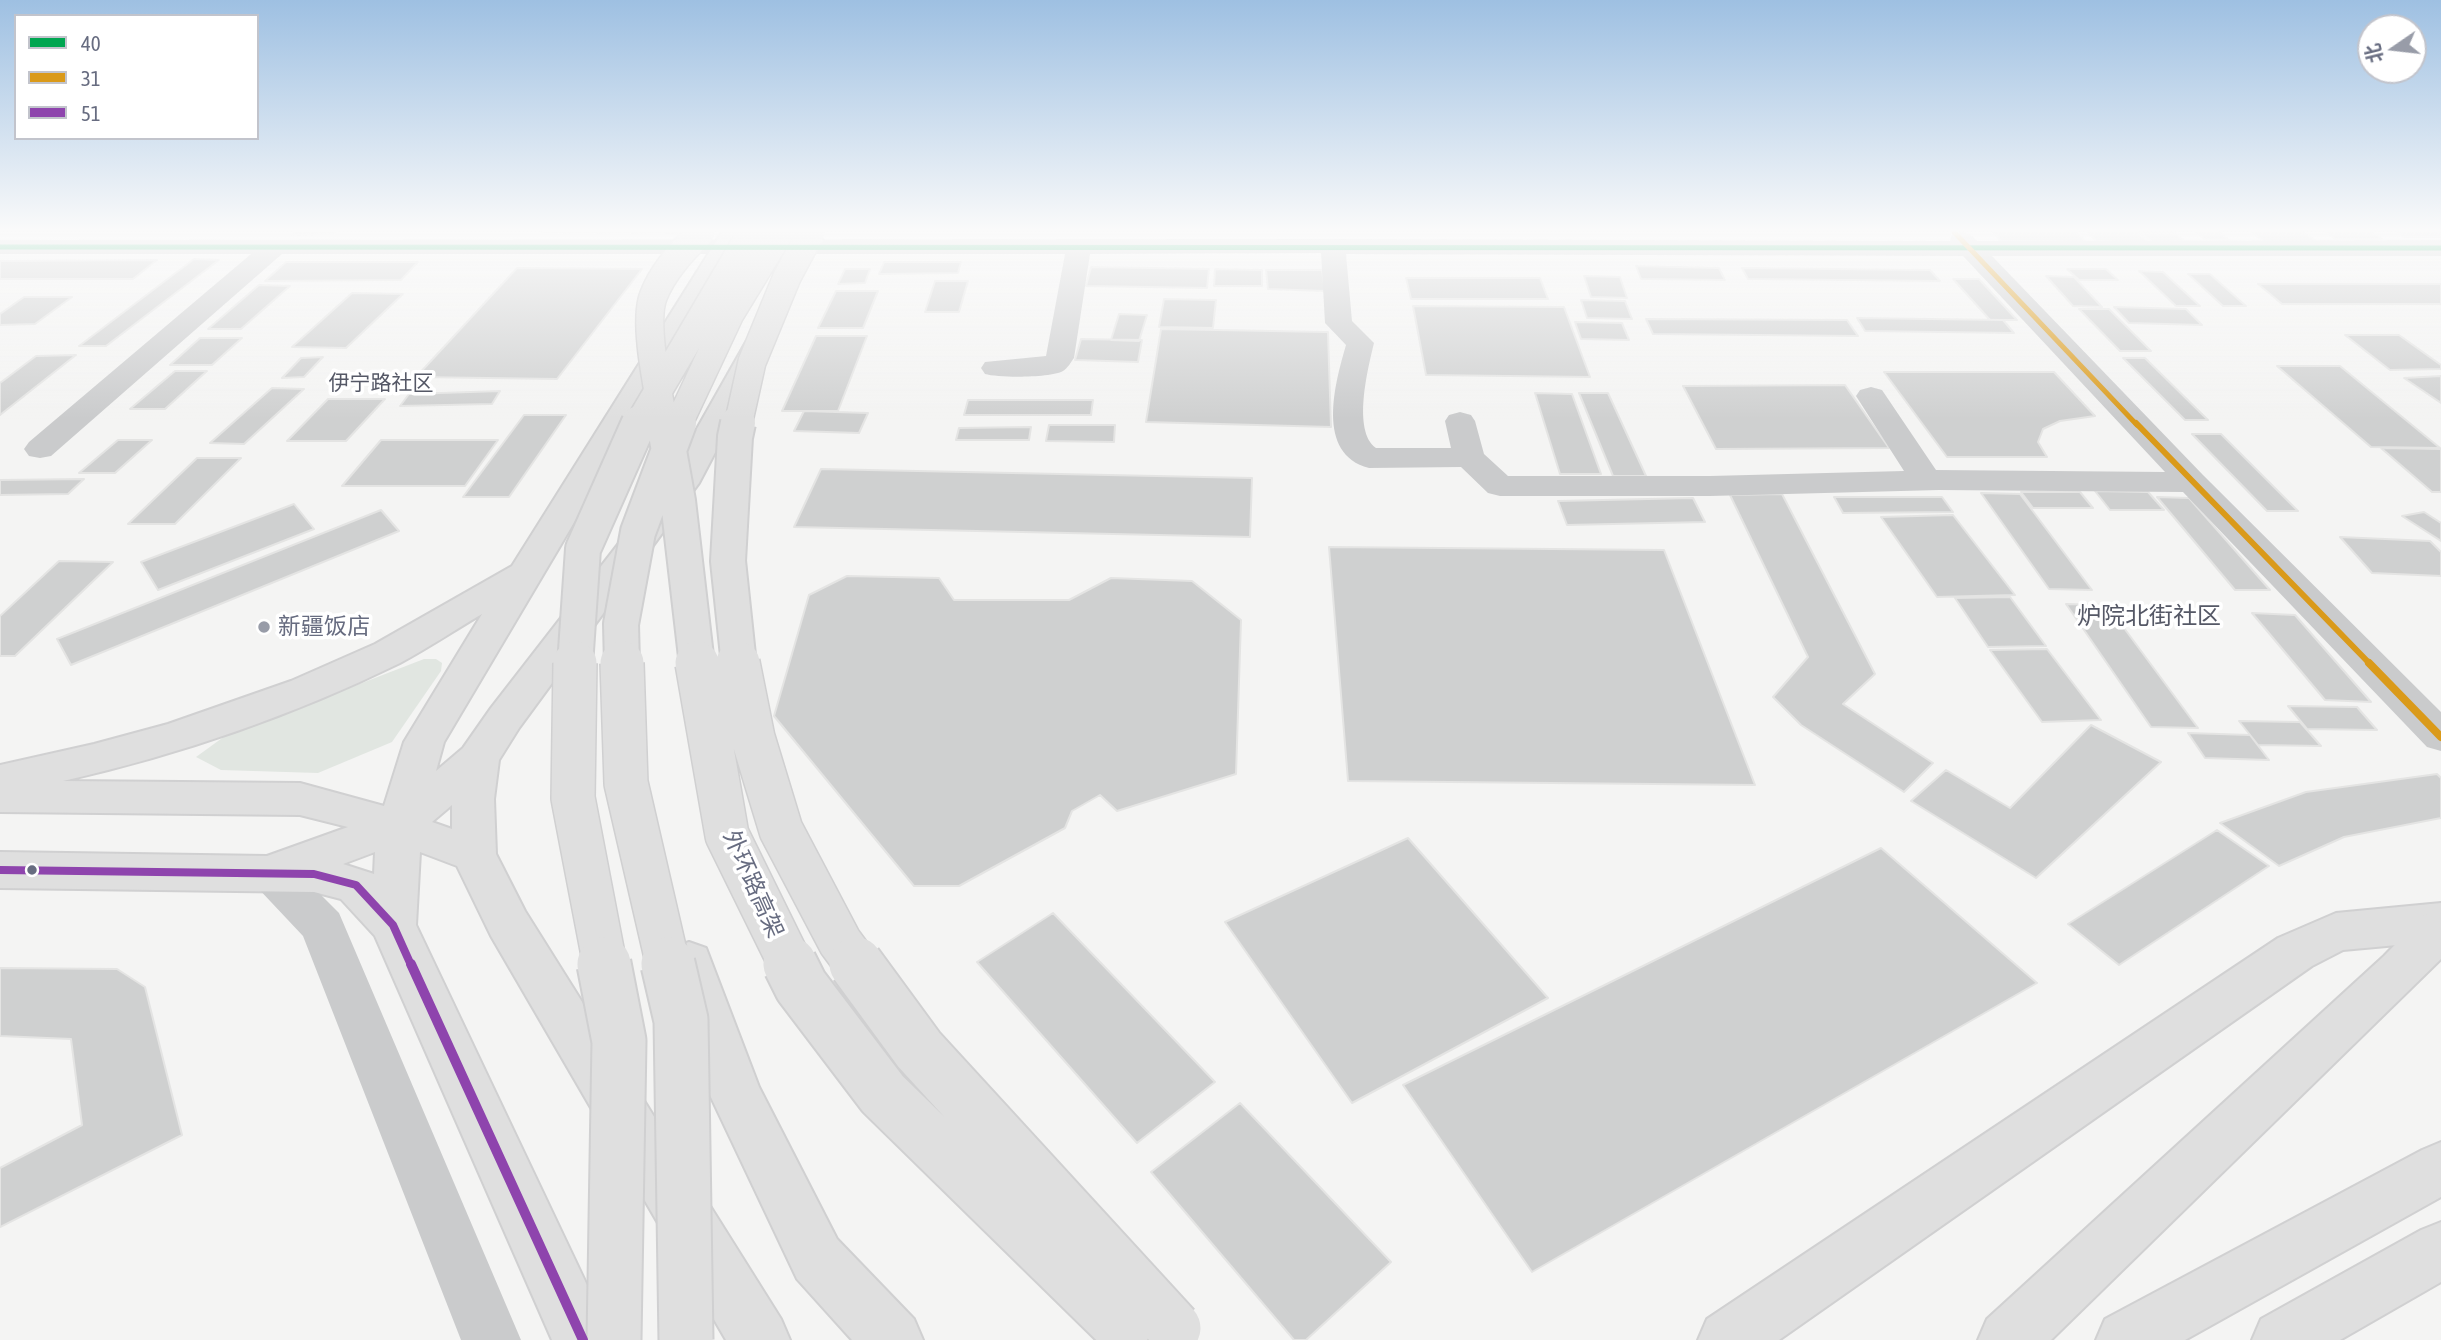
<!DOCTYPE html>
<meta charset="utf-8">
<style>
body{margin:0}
#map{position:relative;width:2441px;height:1340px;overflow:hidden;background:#f4f4f3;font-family:"Asap Condensed","Noto Sans SC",sans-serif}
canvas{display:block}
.legend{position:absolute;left:14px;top:14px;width:245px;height:126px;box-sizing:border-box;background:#fff;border:2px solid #c2c4cc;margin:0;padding:9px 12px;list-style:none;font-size:21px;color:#676c80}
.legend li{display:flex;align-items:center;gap:14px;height:35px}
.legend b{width:35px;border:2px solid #c2c4cc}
.north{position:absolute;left:2357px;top:14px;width:70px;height:70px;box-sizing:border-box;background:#fff;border:2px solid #c2c4cc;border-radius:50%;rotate:256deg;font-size:19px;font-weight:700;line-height:28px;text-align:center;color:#676c80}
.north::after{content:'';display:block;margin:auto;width:24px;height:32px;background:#989ca8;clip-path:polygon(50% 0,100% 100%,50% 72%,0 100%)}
</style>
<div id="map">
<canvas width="2441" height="1340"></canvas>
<ul class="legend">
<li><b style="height:9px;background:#00a651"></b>40</li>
<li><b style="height:9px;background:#da9a1a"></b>31</li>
<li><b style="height:9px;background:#8e44ad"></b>51</li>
</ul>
<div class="north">北</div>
</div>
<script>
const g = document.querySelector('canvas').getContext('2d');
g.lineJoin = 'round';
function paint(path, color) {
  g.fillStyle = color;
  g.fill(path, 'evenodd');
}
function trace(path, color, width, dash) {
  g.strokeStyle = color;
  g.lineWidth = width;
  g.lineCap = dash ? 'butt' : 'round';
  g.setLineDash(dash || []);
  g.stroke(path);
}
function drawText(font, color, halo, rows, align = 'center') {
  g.font = font + ' "Asap Condensed","Noto Sans SC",sans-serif';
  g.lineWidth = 7;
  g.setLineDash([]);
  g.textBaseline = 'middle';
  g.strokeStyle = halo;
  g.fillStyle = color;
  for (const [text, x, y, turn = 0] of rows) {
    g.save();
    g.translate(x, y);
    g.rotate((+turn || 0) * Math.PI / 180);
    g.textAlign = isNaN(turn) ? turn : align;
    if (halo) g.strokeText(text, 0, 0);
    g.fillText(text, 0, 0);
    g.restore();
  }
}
paint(new Path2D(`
 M424,659h12l6,4 -1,8 -49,71 -74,31 -97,-3 -25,-13 29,-21z`), '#e1e6e1');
const building = new Path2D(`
 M295,232h41l-3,2 -42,1z
 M542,232h142l-1,1z
 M1993,232h83l10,10 -85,-1z
 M2087,232h50l12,11 -53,-2z
 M2195,232h24l10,8 -25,-1z
 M2251,232h52l13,9h-52z
 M2325,232h47l10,7h-47z
 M2397,232h44v5h-37z
 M2141,233h33l11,8 -33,1z
 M194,259l25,1 -113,86h-27z
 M157,260l-24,19h-133v-18z
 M286,262h132l-17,18 -136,1z
 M884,262h77l-3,11 -79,1z
 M1636,266l83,2 6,12 -84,-1z
 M1091,267l118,2 -2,19 -121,-2z
 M517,268l125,1 -85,110 -141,-2z
 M1742,268l188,2 10,11 -192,-2z
 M845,269h25l-5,14 -27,1z
 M1215,269l47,1v16h-48z
 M2067,269h39l12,11h-39z
 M1266,270h56l3,21 -57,-2z
 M2139,271l24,1 37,34h-24z
 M2188,274h22l36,32h-23z
 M1584,276l36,1 7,21 -36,-1z
 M2046,276l28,1 28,30 -29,-1z
 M1406,278h134l8,21h-137z
 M1953,279h26l38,41h-27z
 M935,281h33l-9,31h-34z
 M2258,284h183v20h-159z
 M259,285l31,1 -49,43h-33z
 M836,291h42l-15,37h-45z
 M352,293l51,1 -57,54 -54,-1z
 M24,297h48l-37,27 -35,1v-11z
 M1164,299l52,1 -3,28 -54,-1z
 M1581,300l44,1 7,18 -45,-1z
 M1413,306l151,1 26,70 -164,-2z
 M2114,307l72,2 16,16 -73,-2z
 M2079,309h30l42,42h-31z
 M1119,314l28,1 -8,26 -28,-1z
 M1857,318l146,2 11,13 -149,-2z
 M1646,319l201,1 11,16 -205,-2z
 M1575,322l47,1 7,17 -48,-1z
 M1161,329l167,3 3,95 -185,-5z
 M2345,335h54l42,30v4l-51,1z
 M816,336h51l-29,75h-56z
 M200,338h42l-30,27h-42z
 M1081,339l61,1 -4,22 -63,-2z
 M76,355l-76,60v-32l36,-27z
 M323,357l-19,20 -22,1 19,-20z
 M2123,358h22l63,62h-23z
 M2277,366h63l100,82 -69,-1z
 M175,371h32l-42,38h-35z
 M1884,372h170l41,44 -35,5 -17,8 -5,13 9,15h-100z
 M2441,376v27l-37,-25z
 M1845,385l44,63 -173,1 -33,-63z
 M272,388l32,1 -60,55 -34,-1z
 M500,391l-8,13 -92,2 9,-12z
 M1535,393l37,1 29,80h-41z
 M1579,393h29l38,83h-33z
 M328,399h57l-39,42h-59z
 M968,400h125l-2,15h-127z
 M804,411l64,2 -9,20 -65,-2z
 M524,415h42l-57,82h-46z
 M1049,425h66l-1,17 -68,-1z
 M1031,427l-2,13h-73l3,-12z
 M2192,434h29l77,77h-31z
 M118,440h34l-37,33h-36z
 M381,440h117l-33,46h-123z
 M2381,448l60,1v43h-9z
 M197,458h44l-66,66h-47z
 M821,469l431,9 -2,59 -456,-10z
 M84,479l-16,15 -68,1v-15z
 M2095,491l53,1 16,18h-54z
 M2021,492h59l13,16h-60z
 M1981,493l39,1 72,96 -43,-1z
 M1782,494l93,180 -32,30 90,59 -29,29 -103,-67 -28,-28 35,-40 -78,-162z
 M1834,497h108l11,15 -110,1z
 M2157,497l32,1 81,92h-35z
 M1693,498l12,24 -138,3 -9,-24z
 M294,504l20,25 -156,61 -17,-28z
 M381,510l18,21 -328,134 -14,-26z
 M2424,512l17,11v18l-39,-25z
 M1953,515l62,80 -78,2 -56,-80z
 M2340,537l90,4 11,11v24l-69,-3z
 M1329,547l335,3 91,235 -407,-4z
 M59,561l54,1 -98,94h-15v-40z
 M847,576l92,2 15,22h115l42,-22 81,3 49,39 -5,154 -119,37 -17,-16 -28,16 -7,17 -106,58h-45l-140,-170 35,-121z
 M2010,597l36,49 -58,1 -33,-49z
 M2066,604l41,1 91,123 -47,-1z
 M2252,613l43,2 76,87 -46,-2z
 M2047,649l54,71 -59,2 -52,-72z
 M2288,706l69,1 20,23 -70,-1z
 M2239,721l61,1 21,24 -63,-1z
 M2091,725l70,37 -125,116 -125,-77 35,-31 64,38z
 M2188,733l62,2 19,25 -64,-2z
 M2437,774l4,4v40l-97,19 -65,29 -59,-43 86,-31z
 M2217,830l52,36 -150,99 -51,-41z
 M1408,838l140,160 -196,105 -127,-181z
 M1881,848l156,135 -505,289 -129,-187z
 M1053,913l162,169 -78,61 -160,-181z
 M0,968l117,1 28,18 37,148 -182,92v-59l82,-43 -11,-86 -71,-3z
 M1240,1103l151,159 -85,78h-12l-143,-168z`);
paint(building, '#cfd0d0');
trace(building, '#e4e4e3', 2);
const major = new Path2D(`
 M722,232h24l-302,510 -8,29 27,-23 28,-40 177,-228 78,-138 10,-2 10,2 4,6 -71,135 -180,245 -20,32 -5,39 2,55 29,57 256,408 9,21h-64l-235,-404 -34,-70 -37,-14 -4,73 197,415h-61l-177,-404 -34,-37 -27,-7 -314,-4v-36l267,4 81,-29 -48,-12 -300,-3v-47l94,-21 74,-20 123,-43 84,-37 137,-78zM482,614l-78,128 -20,64 -84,-23 -237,-2c115,-26 231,-66 337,-118 28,-15 55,-33 82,-49zM452,805v24l-20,-7zM375,852l-1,22 -31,-10z
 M2441,903v38l-98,9 -31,16 -533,374h-81l9,-21 571,-381 58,-25z`);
const highway = new Path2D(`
 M2441,909v50l-390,381h-73l9,-21 397,-363 40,-41z
 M689,942l17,6 53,139 78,152 77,80 9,21h-71l-55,-61 -88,-186 -44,-131 7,-14z
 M2441,1142v55l-256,143h-89l9,-21 317,-169z
 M2441,1222v60l-101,58h-88l9,-21 160,-89z`);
trace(major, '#d0d0d1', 4);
trace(highway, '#d0d0d1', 4);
paint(new Path2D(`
 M1962,232l8,2 7,7 464,-1v16h-449l211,219 238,237v39l-14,-4 -244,-255 -244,-2 -229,6h-210l-12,-3 -27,-26 -92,1c-54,-14 -34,-85 -23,-123l-21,-22 -4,-70 -231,1 -16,104c-3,4 -6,10 -11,13 -12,7 -64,7 -78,3l-4,-6 4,-6 61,-6 19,-102h-783l-231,202 -11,2 -11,-2 -5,-7 5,-7 222,-188h-251v-14l1333,-1 617,2 2,-7zM1346,254l617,2 202,216 -229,-2 -54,-80 -11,-3 -11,3 -4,6 48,75 -194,5h-202l-24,-22 -9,-33 -4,-6 -11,-3 -11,3 -4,6 6,27h-75c-24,-17 -8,-80 -2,-105l-22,-22z
 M271,855l16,6 52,52 182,427h-60l-158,-404 -48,-51 -6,-12 6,-12z`), '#cacbcc');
paint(major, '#dfdfdf');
paint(highway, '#dfdfdf');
const highwayBridgeFar3 = new Path2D(`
 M638,425l114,-193
 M664,425c-5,-31 -21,-100 -11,-128 9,-25 30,-47 48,-65
 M678,425l52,-111 50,-82
 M738,425l14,-63 35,-85 24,-45`);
const highwayBridgeFar2 = new Path2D(`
 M664,423l14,78 19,164
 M738,423l-3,14 -7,124 11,104
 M575,665l8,-116 56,-126
 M622,665l-1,-41 17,-92 41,-109`);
const highwayBridgeFar1 = new Path2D(`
 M575,663l-2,135 32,167
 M622,663l4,120 42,182
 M697,663l30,172 64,130
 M738,663l15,75 28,92 59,112 17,23`);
const highwayBridge = new Path2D(`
 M604,964l15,77 -5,299
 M668,964l13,56 5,320
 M790,964l11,22 82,108 240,235
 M856,964l63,86 255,278`);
trace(highwayBridgeFar3, '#d0d0d1', 30, []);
trace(highwayBridgeFar2, '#d0d0d1', 38, []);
trace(highwayBridgeFar1, '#d0d0d1', 46, []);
trace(highwayBridge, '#d0d0d1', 57, []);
trace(highwayBridgeFar3, '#dfdfdf', 27);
trace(highwayBridgeFar2, '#dfdfdf', 34);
trace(highwayBridgeFar1, '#dfdfdf', 43);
trace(highwayBridge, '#dfdfdf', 53);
trace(new Path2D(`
 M0,247l2441,1`), '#00a651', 5);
trace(new Path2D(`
 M1954,232l183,193`), '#da9a1a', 5);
trace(new Path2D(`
 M2136,423l235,242`), '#da9a1a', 6);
trace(new Path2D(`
 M2369,663l72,74`), '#da9a1a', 8);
trace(new Path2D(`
 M0,870l314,4 42,11 37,40 18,40`), '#8e44ad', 8);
trace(new Path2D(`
 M411,964l172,376`), '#8e44ad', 10);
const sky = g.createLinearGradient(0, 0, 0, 419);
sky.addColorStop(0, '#9ec0e2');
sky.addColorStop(0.55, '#fafafa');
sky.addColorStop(1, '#fafafa00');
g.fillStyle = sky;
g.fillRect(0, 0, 2441, 419);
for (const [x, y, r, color] of [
 [264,627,7,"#989ca8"],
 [32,870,6,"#676c80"]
]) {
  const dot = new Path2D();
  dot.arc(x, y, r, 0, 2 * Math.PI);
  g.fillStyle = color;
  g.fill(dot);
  trace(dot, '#fff', 2.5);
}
drawText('21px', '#555866', '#fff', [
 ["伊宁路社区",381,383]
]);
drawText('23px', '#676c80', '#fff', [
 ["新疆饭店",278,627]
], 'left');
drawText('23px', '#676c80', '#fff', [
 ["外环路高架",753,884,66]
]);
drawText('24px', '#555866', '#fff', [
 ["炉院北街社区",2149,616]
]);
</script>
